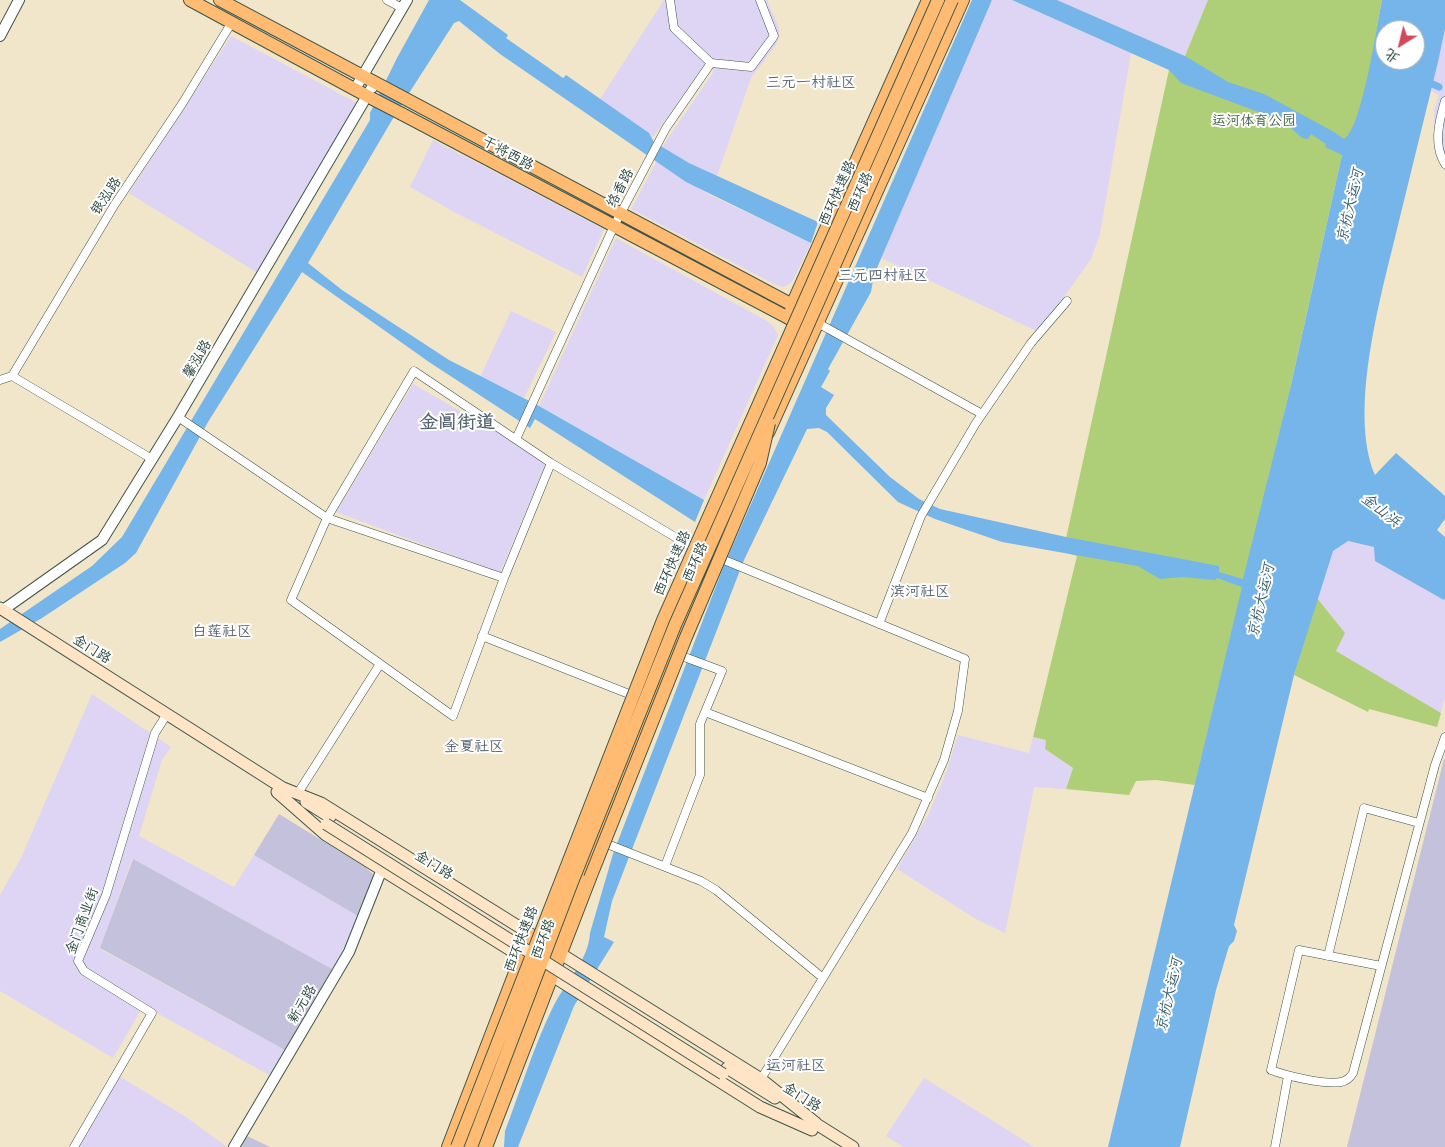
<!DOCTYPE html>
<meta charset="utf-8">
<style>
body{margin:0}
#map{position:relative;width:1445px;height:1147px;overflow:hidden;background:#f1e5ca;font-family:Mali,"LXGW WenKai TC",sans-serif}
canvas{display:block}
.north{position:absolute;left:1375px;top:20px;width:50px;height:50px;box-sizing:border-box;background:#fff;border:1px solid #a5b1ae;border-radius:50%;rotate:216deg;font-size:14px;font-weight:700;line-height:20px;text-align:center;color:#1f3d34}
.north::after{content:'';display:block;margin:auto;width:18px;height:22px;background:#d1495b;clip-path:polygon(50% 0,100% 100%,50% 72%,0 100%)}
</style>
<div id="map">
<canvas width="1445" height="1147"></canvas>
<div class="north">北</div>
</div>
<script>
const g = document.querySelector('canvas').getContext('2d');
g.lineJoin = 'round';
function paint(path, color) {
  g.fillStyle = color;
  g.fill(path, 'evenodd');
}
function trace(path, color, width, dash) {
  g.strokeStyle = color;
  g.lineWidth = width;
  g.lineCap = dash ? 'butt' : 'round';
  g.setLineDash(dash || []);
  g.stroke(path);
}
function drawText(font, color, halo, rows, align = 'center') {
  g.font = font + ' Mali,"LXGW WenKai TC",sans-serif';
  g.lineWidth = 4;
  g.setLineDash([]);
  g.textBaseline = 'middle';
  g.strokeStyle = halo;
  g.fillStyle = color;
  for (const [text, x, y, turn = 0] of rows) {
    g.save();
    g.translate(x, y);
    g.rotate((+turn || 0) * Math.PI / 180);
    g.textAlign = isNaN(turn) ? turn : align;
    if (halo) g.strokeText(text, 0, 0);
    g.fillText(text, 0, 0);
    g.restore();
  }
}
paint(new Path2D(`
 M664,0h103l12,28v8l-3,9 -25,33 -34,98 -28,-13 -27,-16 52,-76 -8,-7 -53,73 -53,-38z
 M992,0h20l119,53 -31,181 -9,25 -52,73 -158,-74z
 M1057,0h151l-23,56z
 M1445,29v143l-10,-18 -1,-44 5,-15 -8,-4z
 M231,36l126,67 -98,171 -130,-81z
 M433,140l171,89 -22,48 -126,-64 -46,-26z
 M657,161l51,33 103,49 -19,39 -8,5 -8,-2 -145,-76z
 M616,238l151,83 7,6 4,8 -74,165 -165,-94z
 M511,311l45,21 -32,66 -44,-21z
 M413,384l131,75 1,7 -45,107 -164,-61z
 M1348,541l27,6 70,51v99l-4,16 -106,-62 10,-18 -28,-35 14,-45 8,-8z
 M92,694l79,53 -9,13 -23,76 95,51 20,-32 109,64 -31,50 -200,-110 -32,90 185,101 -14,26 -116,-64 -10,-9 -32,55 -113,-67v-96l21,-37z
 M958,735l71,18 4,-16 14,3 -2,9 28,19 -7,21 -32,-2 -29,146 -29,-14 -79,-50 32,-56 18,-43z
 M119,1076l67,41 41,30h-150z
 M924,1078l82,51 28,18h-130l-18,-11z`), '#ded5f5');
paint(new Path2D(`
 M1445,758v389h-98l97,-388z
 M279,814l86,53 12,11 -14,41 -109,-64z
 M133,859l199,110 -47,81 -185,-102z
 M243,1134l27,13h-34z`), '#c3c1db');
paint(new Path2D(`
 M1208,0h174c-8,39 -11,82 -25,119 -5,12 -11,23 -15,36l-51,230 -96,400 -39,-5 -20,1 -7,14 -63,-6 7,-21 -28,-19 1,-9 -13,-3 44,-181 -14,-4 106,-482 16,-14z
 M1317,598l28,35 -9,18 105,62 -4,14 -68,-18 -1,3 -74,-37z`), '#aecf77');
paint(new Path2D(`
 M429,0h31l48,35 -2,3 57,40 3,-3 83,58 5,9 35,21 129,59 -7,21 -125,-61 -186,-128 -41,-33 -5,2 -59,92 -87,148 34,27 107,70 90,46 165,94 -9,22 -160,-103 -5,9 -101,-66 -127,-90 -94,150 -72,131 -11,10 -83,55 -42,24v-13l92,-63 30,-29 248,-417v-7l27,-55z
 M972,0h20l-118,275 -3,17 -43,77 2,2 -9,16 13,8 -8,13v7l64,62 29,22 21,10 126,28 153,29v6l24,7 48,-194 51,-230 -17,-8 1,-3 -15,-10 -3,5 -6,-1 -12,-11 -29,-14 -80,-30 -12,-13 -157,-70h45l128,56 43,26 36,12 70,38 10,7c18,-10 33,-115 38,-139h63v29l-7,33c-13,53 -26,106 -39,159 -16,68 -52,188 -24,254l21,-22 49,43v23l-8,11 8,7v61l-1,2 -69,-39 -1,-14 -26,-6 -15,10 -39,124 -60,250 3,6 -3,10 -5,5 -13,44 -36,157h-72l134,-560 -25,-9 -2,2 -33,-3 -22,2 -22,-13 -136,-24 -67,-23 -37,-17 -71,-70 -8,-4 -12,1 -63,131 -132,341 -8,36 10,5 -40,64 -56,141h-14l1,-16c16,-42 29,-86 49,-126 12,-23 35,-46 36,-72l23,-79 110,-286zM1385,30h30v30h-30z`), '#75b5e9');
trace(new Path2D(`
 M1426,81l13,6`), '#75b5e9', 7);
const minor = new Path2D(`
 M387,0l15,8
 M670,0l4,28 37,35
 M1445,101c-6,20 -12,44 0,63
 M816,322l166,92
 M12,376l140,83
 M0,380l12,-4 103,-172 67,-100 50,-82
 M178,417l149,101 177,60
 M516,439l98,-213 52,-98 45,-65 40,4 23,-31 -14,-36
 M551,463l-47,115 -51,138 -162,-116 36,-82 87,-147 137,92 139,83 275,113 -7,52 -14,49 -32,73 -151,246
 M879,624l42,-108 55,-93 55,-80 36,-42
 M482,636l147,58
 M705,712l223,86
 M298,793l82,-129
 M602,842l99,39 15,9 107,88
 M665,866l35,-91v-51l22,-53 -35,-13 -10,-6
 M1328,956l36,-148 55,15
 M1381,966l-82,-16 -28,120c16,6 54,15 70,12 6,-1 9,-4 12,-9l82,-308 10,-28
 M74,1147l78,-134 -68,-42 -6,-10 28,-66 49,-162 12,-19
 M1275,1147l13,-71`);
const tertiary = new Path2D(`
 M0,36l19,-36
 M355,89l52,-89
 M3,610l99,-70 76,-123 196,-333
 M234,1147l115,-195 33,-83`);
const secondary = new Path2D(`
 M0,608l286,182
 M281,787l40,16 219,137
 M277,792l49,43 202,126
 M306,802l24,15
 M553,949l208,130 55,44
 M546,972l214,135 52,23
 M727,1068l48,30
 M810,1120l43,27`);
const primary = new Path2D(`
 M190,0l181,98
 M220,0l580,309
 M402,114l396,209
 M819,284l16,-36 -5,-17
 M768,433l195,-433
 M479,1147l203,-519 31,-69`);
const trunk = new Path2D(`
 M790,319l2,-14 136,-305
 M448,1147l73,-190 12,-21
 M486,1147l104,-269`);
trace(minor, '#3e564a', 9);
trace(tertiary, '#3e564a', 12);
trace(secondary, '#3e564a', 13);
trace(primary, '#3e564a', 14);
trace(trunk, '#3e564a', 14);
trace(minor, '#fff', 8);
trace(tertiary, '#fff', 10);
trace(secondary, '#ffe4c6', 11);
trace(primary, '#ffbb71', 12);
trace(trunk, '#ffbb71', 12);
const secondaryBridge = new Path2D(`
 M326,824l397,250`);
const primaryBridge = new Path2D(`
 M371,98l31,16`);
const trunkBridge = new Path2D(`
 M590,878l96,-241 74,-174 9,-40
 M457,1147l206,-527 275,-620
 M471,1147l101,-265 103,-257 277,-625`);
trace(secondaryBridge, '#3e564a', 13, []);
trace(primaryBridge, '#3e564a', 14, []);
trace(trunkBridge, '#3e564a', 14, []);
trace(secondaryBridge, '#ffe4c6', 11);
trace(primaryBridge, '#ffbb71', 12);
trace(trunkBridge, '#ffbb71', 12);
drawText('14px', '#436245', '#fff', [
 ["运河体育公园",1254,121]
]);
drawText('14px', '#1f3d34', '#fff', [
 ["干将西路",508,153,28],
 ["络香路",620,188,-62],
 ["西环路",860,192,-66],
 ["西环快速路",837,193,-66],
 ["银泓路",106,196,-56],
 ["馨泓路",197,359,-59],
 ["西环路",695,562,-66],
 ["西环快速路",672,563,-66],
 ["金门路",92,649,32],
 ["金门路",434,865,32],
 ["金门商业街",82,921,-70],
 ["西环快速路",521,939,-69],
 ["西环路",543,939,-69],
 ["新元路",302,1004,-59],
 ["金门路",802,1097,32]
]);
drawText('15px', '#566470', '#fff', [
 ["三元一村社区",811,82],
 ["三元四村社区",883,275],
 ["滨河社区",920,591],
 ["白莲社区",222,631],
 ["金夏社区",474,746],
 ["运河社区",796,1065]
]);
drawText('italic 15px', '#39616a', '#fff', [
 ["京杭大运河",1350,206,-77],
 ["金山浜",1381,510,38],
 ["京杭大运河",1261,601,-77],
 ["京杭大运河",1169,995,-77]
]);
drawText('bold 19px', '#566470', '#fff', [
 ["金阊街道",457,422]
]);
</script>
